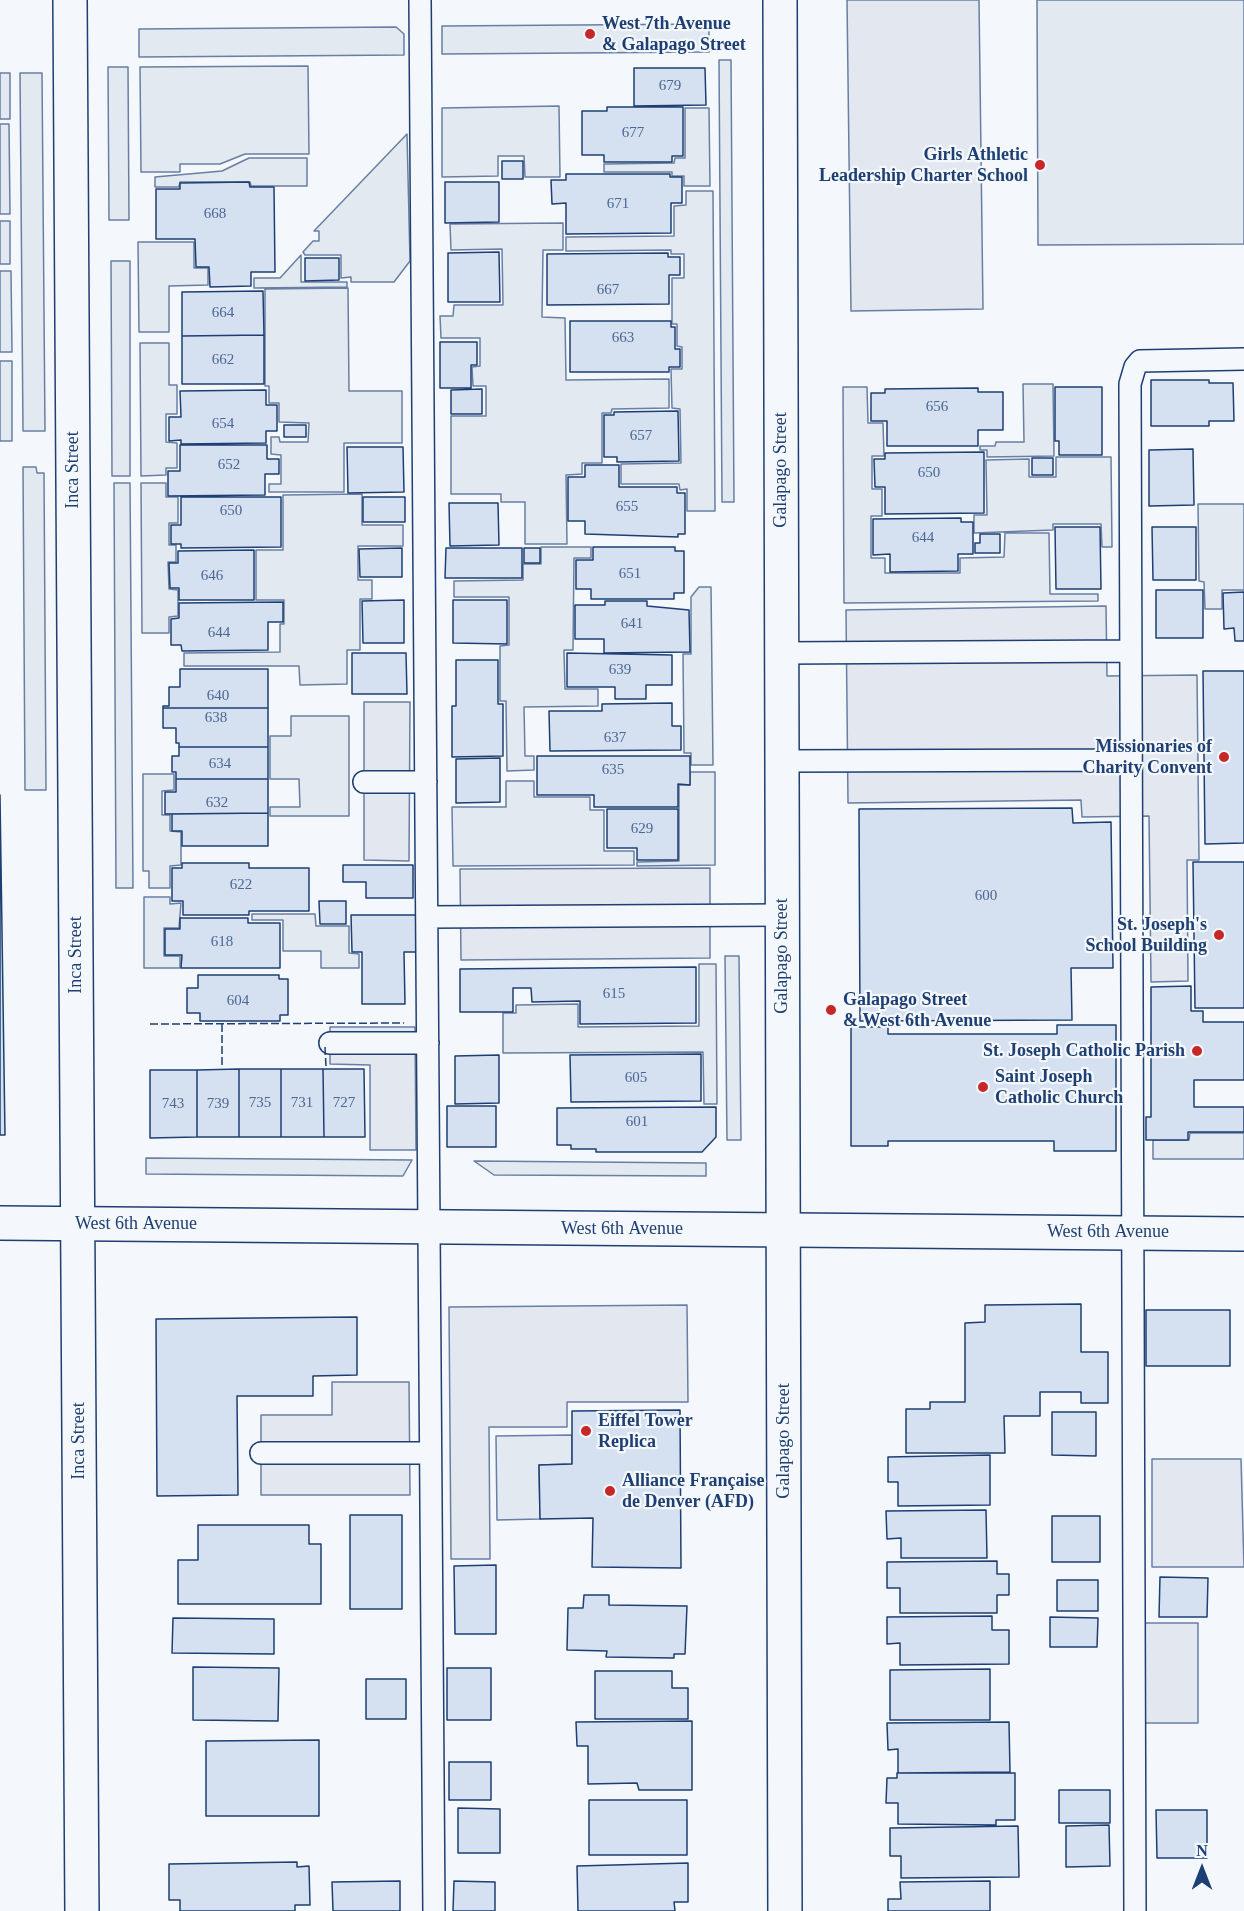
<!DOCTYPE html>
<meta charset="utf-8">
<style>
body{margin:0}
#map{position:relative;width:1244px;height:1911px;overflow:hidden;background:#f4f7fb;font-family:Georgia,serif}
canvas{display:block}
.north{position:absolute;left:1172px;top:1839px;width:60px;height:60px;-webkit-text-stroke:4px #f4f7fb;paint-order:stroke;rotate:0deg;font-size:16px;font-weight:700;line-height:24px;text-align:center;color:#1d3f73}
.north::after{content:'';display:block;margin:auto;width:21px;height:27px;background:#1d3f73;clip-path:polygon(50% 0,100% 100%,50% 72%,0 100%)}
</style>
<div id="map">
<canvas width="1244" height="1911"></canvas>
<div class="north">N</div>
</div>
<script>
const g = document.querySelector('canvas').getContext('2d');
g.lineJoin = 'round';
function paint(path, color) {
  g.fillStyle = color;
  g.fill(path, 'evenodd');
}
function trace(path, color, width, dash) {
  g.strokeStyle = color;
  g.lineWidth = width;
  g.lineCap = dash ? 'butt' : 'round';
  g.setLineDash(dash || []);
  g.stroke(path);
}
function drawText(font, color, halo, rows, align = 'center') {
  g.font = font + ' Georgia,serif';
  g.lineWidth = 4.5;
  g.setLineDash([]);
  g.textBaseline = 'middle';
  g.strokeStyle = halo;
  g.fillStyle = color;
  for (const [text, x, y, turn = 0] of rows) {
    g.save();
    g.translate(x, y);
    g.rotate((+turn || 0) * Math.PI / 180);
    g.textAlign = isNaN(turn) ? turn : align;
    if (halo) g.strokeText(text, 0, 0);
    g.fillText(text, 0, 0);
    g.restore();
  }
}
const green = new Path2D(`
 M1037,0h207v244l-206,1z
 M709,24v28l-267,2v-28z
 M396,27l8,7v21l-265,2v-28z
 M719,60h12l3,442h-12z
 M308,66l1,88h-64l-25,10h-40v8h-39l-1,-105z
 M108,67h20l1,153h-20z
 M0,73h10v46h-10z
 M20,73h22l3,358h-22z
 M559,106l1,71h-35l-1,-21h-26v20l-56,1v-69z
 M685,108h24l1,78h-26v-10h-12v-4h-68v-8l70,-1 1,-5h10z
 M0,124h9l1,90h-10z
 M407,134l3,127 -16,21h-43v-5l-10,1v-23h-36l-2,-3 10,-11h6v-10h-5z
 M249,158h58v28h-56l-1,-4h-70l-1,5h-24v-10l67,-6z
 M686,191h27l2,320h-28v-22l-7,1 -1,-6h-58v-20l60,-1 -1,-54 -8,-1 -1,-39h11v-22l-5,-1v-22h-5v-46h12v-24h-13v-4l-105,1v-14l108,-1v-30l12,-1z
 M0,221h10v43h-10z
 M563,223v27h-20l-1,67 23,1 1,62 103,-1v29l-57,1 -1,4h-9v50h-20v11l-16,1 1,69h-42v-42h-24v-8h-50v-78h35v-30h-13l-1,-19 8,-1v-28h-39l-1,-22h13l1,-11h49l-1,-56 -51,1 -1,-26z
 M138,242h56v26h14v17l-39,1v46h-30z
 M301,255v27h46v5l-93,1v-10h26z
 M111,261h19v215h-18z
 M0,271h11l1,81h-12z
 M348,288l1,103h53v52h-58v49h-75v-8h12v-29l-10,-1v-17h8l1,5h28l1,-19 -30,-1v-19h-10v-17h-4v-97z
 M140,343h29v42h8v29h-11v28l11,1v25h-11v7l-25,1z
 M0,361h12v80h-12z
 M1023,384h30l1,72 -67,1v-7h-7v-4h15l1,-4h28z
 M843,387h24l1,36h15l1,33h-12v33h10v27h-11v42h14v15h75v-15l44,-1 1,-24h44l1,61h48v7l-254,2z
 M1056,457h55l1,90h-10l-1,-23h-48v6l-79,3v-18h13l-1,-55 43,-1v18h27z
 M23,467h13l1,6h7l2,317h-21z
 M114,483h16l3,405h-17z
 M141,483h25v14h12v26h-9v22h7v17h-8l1,27 9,1v26l-9,1v16h-27z
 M362,494v31h41v21h-45v34h14v19h-12v51h-13v34l-47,1 -1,-19h-115v-13l96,-1v-28h4v-24h-28v-50h27v-55z
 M1198,504h46v86h-22v19h-17l-1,-27 -5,-1z
 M541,547h50v11h-17l-1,92h-9l1,39h33v17l-74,1 1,49h9v14l-27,1 -1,-70h-6v-55l9,-1v-48h-55v-16l69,-1v-16h18z
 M699,587h12l2,178h-22v-12h-7l-1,-99h8v-57z
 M291,716h58v100h-79v-9h30l-1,-28h-29v-43h21z
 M690,772h25v93l-78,1v-4l42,-1v-76h11z
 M143,774h31v16l-12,1v24h8v16l11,1v33l-11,1v22h-21v-17h-6z
 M506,781h28v16h56v13h14v41h30v14l-181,1 -1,-59h54z
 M144,897h26v7l11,-1 -2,25h-15v28h16v12h-36z
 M252,914h63l1,12h33v27l10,1v14h-38v-17h-38v-31h-31z
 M725,956h14l2,184h-14z
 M699,964h17l1,140h-13l-1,-52 -200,1v-40h13v-8l62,-1v23l121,-1z
 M1190,1133h54v26h-91v-19h36z
 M146,1158l266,2 -9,16 -257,-2z
 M474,1161l232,2v13l-212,-1z
 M572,1435v29l-33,1 1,54 -43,1 -1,-84z`);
paint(green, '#e3e9f0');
trace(green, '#687fa3', 1.5);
const parking = new Path2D(`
 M847,0h132l4,309 -132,2z
 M1106,606l1,70 90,-1 2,185h-12l1,121 -37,1 -2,-166 -67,1 -1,-17 -233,3 -2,-193z
 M364,702h46l-1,159 -45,-1z
 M710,868v90l-249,2 -1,-91z
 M330,1027h85l1,123h-46v-85l-40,-1z
 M687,1305l1,97h-121v25h-78l1,132h-39l-2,-252z
 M332,1382h77l1,113h-149v-80h71z
 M1152,1459h89l3,108h-92z
 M1145,1623h53v100h-53z`);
paint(parking, '#e3e8f0');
trace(parking, '#687fa3', 1.5);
const building = new Path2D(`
 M634,68h71l1,37 -72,1z
 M607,107h76v49h-11v6h-68v-7h-22v-44h25z
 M502,161h21v18h-21z
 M566,174h104v3h12v26h-11v30l-105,1v-31l-14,1 -1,-24h15z
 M249,182l1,5h24l1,85h-24v14l-41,1 -1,-20h-13l-1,-28h-39v-50h24v-6z
 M445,182h54v40l-54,1z
 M499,252l1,50h-52v-49z
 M668,253v4h12v18h-11v29l-122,1v-51z
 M305,258h34v22l-34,1z
 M263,291l1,44 -82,1v-44z
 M570,321h101v6h4v22h5v18h-11v5h-99z
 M264,335v49h-82v-48z
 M440,342h37v23h-6v23h-31z
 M1151,380h58v3h24l1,38h-25v5h-58z
 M1055,387h47v68h-43v-14h-4z
 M978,388v4h25v38h-25v16h-91v-25h-16v-28h14v-4z
 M482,389v25h-31v-24z
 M266,390v15h11v26h-11v12l-85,1v-4l-12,1v-24h12l-1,-26z
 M678,411l1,50 -62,1v-5h-13v-42h10v-3z
 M284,425h22v12h-22z
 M180,445h87v14h12v15h-14v21l-97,1v-25h12z
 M347,447h56l1,45 -56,1z
 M1193,449l1,56 -45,1v-56z
 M984,452v61l-99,1v-27h-10l-1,-28h11v-6z
 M1032,458h21v17h-21z
 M585,465h34v22h58v6h8v41h-7v3l-93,-3v-13h-17v-44h17z
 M181,497h100v50l-100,1v-4h-10v-19h10z
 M363,497h42v25h-42z
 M449,503h49l1,42 -49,1z
 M961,518v4h12v32h-15v17l-68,1v-18l-17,1v-36z
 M1055,527h45l1,62h-45z
 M1152,527h44v53h-43z
 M980,534h20v19h-25v-10h5z
 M593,547h82v4h9v42h-10v6h-83v-10h-15v-29h17z
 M402,548v29h-42l-1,-28z
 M446,548h76v30h-77z
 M524,548h16v15h-16z
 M254,550v50h-75v-12h-9l-1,-25h9v-12z
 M1156,590h47v48h-47z
 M1244,592v49h-9l-1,-13 -10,1 -1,-36z
 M404,600v43h-41l-1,-42z
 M453,600h54v44l-54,-1z
 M605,601h42v5l42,4 1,42 -86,1v-14h-29v-34h30z
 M283,602v20h-15v28l-86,1 -1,-6h-10v-26l8,-1v-15z
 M352,653h54l1,41h-55z
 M567,653l105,2v30h-26v14h-31v-12h-48z
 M456,660h42v44h5v52l-51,1v-51h4z
 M180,669h88v39h-105v-2h6v-19h11z
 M1203,671h41v172l-39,1z
 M672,703v23h9v24l-131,1 -1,-40h53v-7z
 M163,708h105v39h-89v-4h-3v-15h-13z
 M179,747h89v32h-92v-7h-4v-16h7z
 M537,756h153v29l-12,-1v23h-84v-12h-57z
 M500,758v44l-44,1v-44z
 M176,779h92v34l-103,1v-22h11z
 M0,795l5,340h-5z
 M1072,808l1,15 38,-1 2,146h-42l1,52 -212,1 -1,-212z
 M607,809h71v51h-41v-12h-30z
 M268,813v33h-86v-15h-10v-17z
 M1193,862h51v146h-49z
 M182,863h67v5h60v43h-60v4h-66v-14h-11v-33h10z
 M343,865h70v33h-47v-16h-23z
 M319,901h27v23h-26z
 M351,915h66v37h-13l1,52h-43v-52h-10z
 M180,918h68v5h32v45h-99l1,-13h-17v-26h15z
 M696,967v56l-116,1v-23l-48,1 -1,-14h-18v24h-53v-43z
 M198,975h81v4h9v36h-8v6h-80v-8h-13v-25h11z
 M1191,986v25h12v11h41v58h-50v27h50v25h-56v8h-42v-23h5v-130z
 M1057,1025h59v126h-62v-10h-166v5h-37v-119h37v7h169z
 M701,1054v47l-130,1 -1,-47z
 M499,1055v48l-44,1v-48z
 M239,1069v68h-42v-67z
 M239,1069h42v68h-42z
 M281,1069h42l1,68h-43z
 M323,1069h41l1,68h-41z
 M150,1070h47v67l-47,1z
 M447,1106h49v41h-49z
 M716,1107v30l-14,15h-106v-3h-25v-4h-14v-37z
 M1081,1304v48h27v51h-27v-11h-41v24h-36l1,37h-99v-44h24v-7h35v-79l20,-1v-17z
 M1146,1310h84v56h-84z
 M357,1317v58l-44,1v20h-76l1,99 -81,1 -1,-177z
 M680,1410l1,158 -89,-1 1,-49 -53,1 -1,-54 33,-1v-53z
 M1052,1412h44v44l-44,-1z
 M990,1455v50l-92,1v-24h-10v-25z
 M986,1510l1,48h-86v-20l-14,1 -1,-28z
 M350,1515h52v94h-52z
 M1052,1516h48v46h-48z
 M198,1525h111v19h12v60h-143v-44h20z
 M997,1561v13h12v21h-12v18h-97v-25h-13v-26z
 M496,1565v69h-41l-1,-68z
 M1160,1577l48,1 -1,39h-48z
 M1057,1580h41v31h-41z
 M584,1595h25v10l78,1 -2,48h-11v4l-68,-1 1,-6 -40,-1 1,-42h15z
 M992,1616v14h17v34l-109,1v-22l-13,1v-27z
 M1050,1617l48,1 -1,29h-47z
 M173,1618l101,1v35l-102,-1z
 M193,1667l86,1 -1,53 -85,-1z
 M447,1668h44v52h-44z
 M990,1669v51h-100v-50z
 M595,1671h77v17h16v31h-93z
 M366,1679h40v40h-40z
 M692,1721v69h-53l-2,-7 -49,1v-38h-11l-1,-24z
 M1009,1722l1,50 -112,1v-24l-10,1 -1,-27z
 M319,1740v76h-113v-75z
 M449,1762h42v38h-42z
 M897,1773h118v47h-19v5l-98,-1v-21h-12l1,-25h10z
 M1059,1790h51v33h-51z
 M589,1800h98v55h-98z
 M458,1808l42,1v44h-42z
 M1156,1810h51v48h-50z
 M1109,1825l1,41 -44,1v-41z
 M1018,1826l1,51 -118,1v-22h-11v-28z
 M297,1862v5l12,-1 1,39h-15v6h-115v-11h-11v-36z
 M688,1863v39h-14l1,9h-97l-1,-45z
 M400,1881v30h-67l-1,-29z
 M454,1881l41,1v29h-42z
 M990,1881v30h-102v-12h13l-1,-17z`);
paint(building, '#d5e0f0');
trace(building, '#1d3f73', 1.5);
const lane = new Path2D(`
 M420,0l14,1911
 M782,653l348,-2
 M782,761l349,-1
 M364,782h62
 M427,917l355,-2
 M330,1043h98
 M261,1453h169
 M1135,1911l-5,-1527 5,-17 5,-6 104,-2`);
const street = new Path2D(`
 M70,0l12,1911`);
const secondary = new Path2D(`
 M780,0l5,1911`);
const primary = new Path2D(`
 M0,1223l1244,11`);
trace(lane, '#1d3f73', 24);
trace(street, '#1d3f73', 36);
trace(secondary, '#1d3f73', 36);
trace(primary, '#1d3f73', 36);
trace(lane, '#f4f7fb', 21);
trace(street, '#f4f7fb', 33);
trace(secondary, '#f4f7fb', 33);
trace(primary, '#f4f7fb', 33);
trace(new Path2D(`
 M150,1024l254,-1
 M222,1024v43
 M325,1047l1,19`), '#1d3f73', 1.5, [8, 3]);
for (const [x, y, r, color] of [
 [590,34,6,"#c62828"],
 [1040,165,6,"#c62828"],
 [1224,757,6,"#c62828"],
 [1219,935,6,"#c62828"],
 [831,1010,6,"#c62828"],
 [1197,1051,6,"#c62828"],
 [983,1087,6,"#c62828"],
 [586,1431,6,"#c62828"],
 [610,1491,6,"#c62828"]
]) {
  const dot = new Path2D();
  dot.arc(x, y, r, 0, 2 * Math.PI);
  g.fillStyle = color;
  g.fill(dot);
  trace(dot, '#f4f7fb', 2);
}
drawText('15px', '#4b6792', null, [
 ["679",670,86],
 ["677",633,133],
 ["671",618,204],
 ["668",215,214],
 ["667",608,290],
 ["664",223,313],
 ["663",623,338],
 ["662",223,360],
 ["656",937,407],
 ["654",223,424],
 ["657",641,436],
 ["652",229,465],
 ["650",929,473],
 ["655",627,507],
 ["650",231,511],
 ["644",923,538],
 ["651",630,574],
 ["646",212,576],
 ["641",632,624],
 ["644",219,633],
 ["639",620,670],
 ["640",218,696],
 ["638",216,718],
 ["637",615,738],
 ["634",220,764],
 ["635",613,770],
 ["632",217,803],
 ["629",642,829],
 ["622",241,885],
 ["600",986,896],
 ["618",222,942],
 ["615",614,994],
 ["604",238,1001],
 ["605",636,1078],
 ["735",260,1103],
 ["731",302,1103],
 ["727",344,1103],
 ["743",173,1104],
 ["739",218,1104],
 ["601",637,1122]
]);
drawText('bold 18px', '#1d3f73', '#f4f7fb', [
 ["West 7th Avenue",602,24],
 ["& Galapago Street",602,45],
 ["Girls Athletic",1028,155,"right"],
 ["Leadership Charter School",1028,176,"right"],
 ["Missionaries of",1212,747,"right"],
 ["Charity Convent",1212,768,"right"],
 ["St. Joseph's",1207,925,"right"],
 ["School Building",1207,946,"right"],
 ["Galapago Street",843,1000],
 ["& West 6th Avenue",843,1021],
 ["St. Joseph Catholic Parish",1185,1051,"right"],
 ["Saint Joseph",995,1077],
 ["Catholic Church",995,1098],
 ["Eiffel Tower",598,1421],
 ["Replica",598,1442],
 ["Alliance Française",622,1481],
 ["de Denver (AFD)",622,1502]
], 'left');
drawText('18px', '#1d3f73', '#f4f7fb', [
 ["Inca Street",73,470,-90],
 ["Galapago Street",781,470,-90],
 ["Inca Street",76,955,-90],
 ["Galapago Street",782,956,-90],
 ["West 6th Avenue",136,1224],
 ["West 6th Avenue",622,1229],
 ["West 6th Avenue",1108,1232],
 ["Inca Street",79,1441,-90],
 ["Galapago Street",784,1441,-90]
]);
</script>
